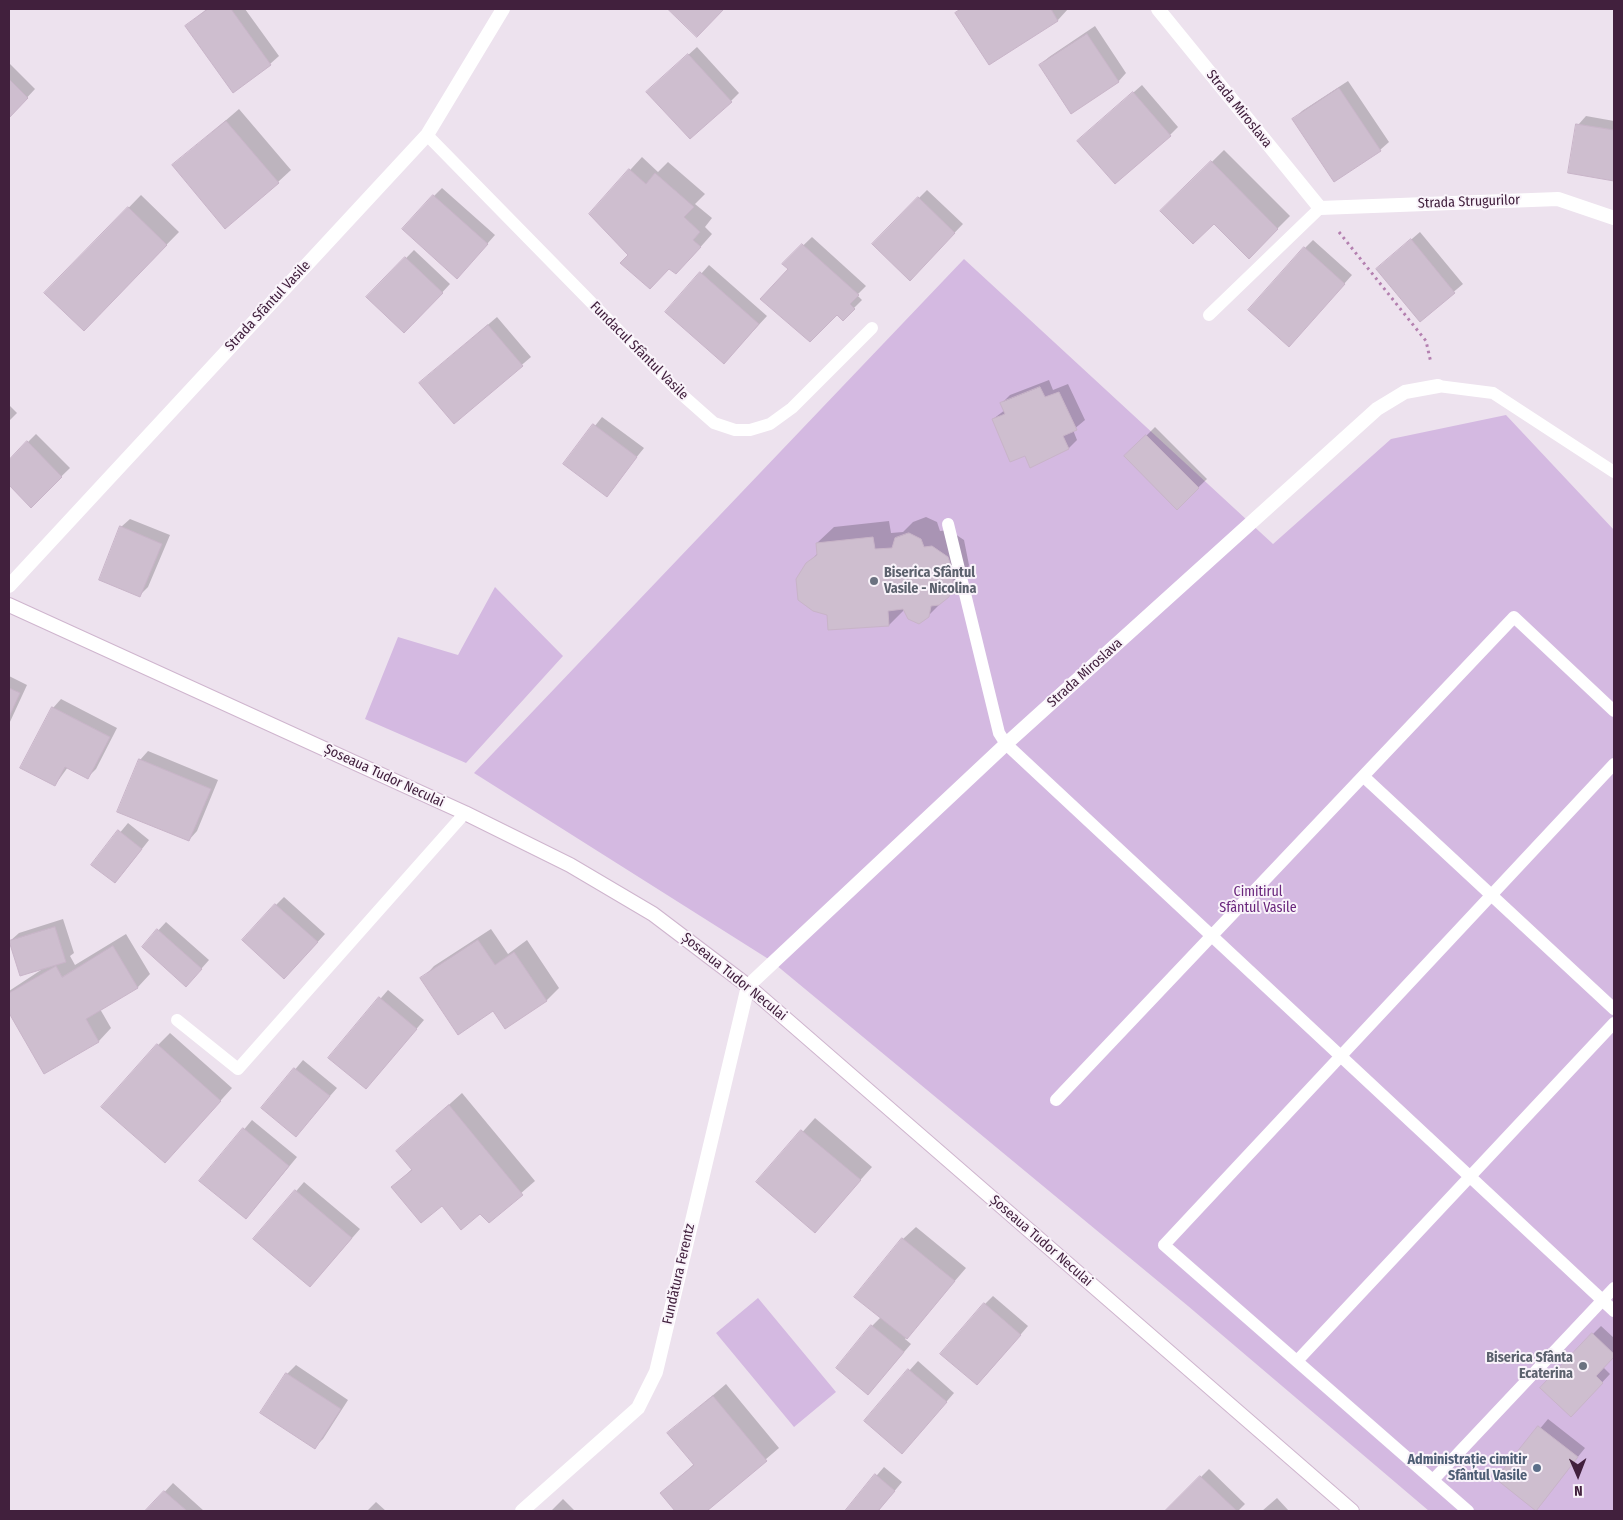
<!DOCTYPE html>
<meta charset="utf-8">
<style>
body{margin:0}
#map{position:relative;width:1623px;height:1520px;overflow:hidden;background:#ede2ee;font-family:"Fira Sans Condensed",sans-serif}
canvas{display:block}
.frame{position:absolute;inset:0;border:10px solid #41203d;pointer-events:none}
.north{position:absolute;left:1553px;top:1450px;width:50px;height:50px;-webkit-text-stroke:4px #f9f3fa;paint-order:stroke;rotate:179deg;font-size:14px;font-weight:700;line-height:20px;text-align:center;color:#41203d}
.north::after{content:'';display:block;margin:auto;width:18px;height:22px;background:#41203d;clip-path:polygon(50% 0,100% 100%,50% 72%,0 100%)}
</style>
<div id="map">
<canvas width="1623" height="1520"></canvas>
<div class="frame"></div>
<div class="north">N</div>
</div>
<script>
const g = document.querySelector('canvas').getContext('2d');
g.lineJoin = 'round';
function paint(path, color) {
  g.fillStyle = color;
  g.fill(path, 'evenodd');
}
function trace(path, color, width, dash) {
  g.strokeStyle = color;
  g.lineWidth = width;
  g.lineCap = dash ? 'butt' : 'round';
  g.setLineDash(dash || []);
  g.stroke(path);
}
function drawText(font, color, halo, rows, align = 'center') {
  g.font = font + ' "Fira Sans Condensed",sans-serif';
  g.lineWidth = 4;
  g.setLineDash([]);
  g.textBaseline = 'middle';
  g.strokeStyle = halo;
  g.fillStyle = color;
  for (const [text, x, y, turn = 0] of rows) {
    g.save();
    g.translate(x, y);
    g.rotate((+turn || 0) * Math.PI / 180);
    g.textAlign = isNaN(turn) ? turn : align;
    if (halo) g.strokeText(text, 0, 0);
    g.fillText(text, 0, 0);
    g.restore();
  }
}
paint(new Path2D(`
 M964,259l309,285 118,-105 115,-24 108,115v981h-185l-241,-205 -418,-346 -296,-187z
 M495,587l68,69 -97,107 -101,-44 33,-82 60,18z
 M758,1298l78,94 -42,35 -78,-94z`), '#d4b9e1');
paint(new Path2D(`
 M207,9h38l34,47 -9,8 -84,-38z
 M669,9h54l-26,26z
 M960,9h108l-10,11 -69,43 -33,-50z
 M1095,26l31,47 -8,9 -78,-17 9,-8z
 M697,47l42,46 -8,8 -75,-17z
 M9,63l26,26 -26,28z
 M1348,81l41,61 -9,8 -86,-30 8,-9z
 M1142,85l36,42 -8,8 -92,6z
 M239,109l52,61 -13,12 -104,-17z
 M1586,116l28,5v58l-44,-7 8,-47z
 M1224,150l66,66 -41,41 -35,-35 -52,-11z
 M642,157l16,15 10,-10 37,32 -10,10 17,14 -7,9 7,7 -23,26 -19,8 -40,-13 -40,-41z
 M442,188l53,47 -30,34 -31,-73z
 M927,190l36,34 -53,55 -37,-35z
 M141,195l38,37 -95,97 -38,-36z
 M1420,232l43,52 -43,36 -43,-51z
 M812,237l54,49 -9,9 5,5 -19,19 -59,-55z
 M1313,240l39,35 -55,62 8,-89z
 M414,250l36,34 -37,40 -45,-27z
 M709,265l58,51 -35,38 -65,-42z
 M497,317l34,40 -77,66 -25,-48z
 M1049,380l4,10 15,-6 17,36 -12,10 4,10 -8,8 -38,18 -5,-11 -33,-36 12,-9 -3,-7 8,-8z
 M9,405l8,8 -8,8z
 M602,417l42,31 -38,47 -41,-31z
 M1155,427l52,52 -30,29 -51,-52z
 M36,434l34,34 -39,38 -22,-23v-22z
 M926,517l11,5 3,9 9,-1 15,10 5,25 -4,14 -37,37 -24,-6 -15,15 -61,-11 -21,-50 11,-11 -1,-10 17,-16 55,-6 2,12 12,-1 10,-10z
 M130,519l40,16 -22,52 -8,8 -19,-68z
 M9,676l18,9 -18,39z
 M61,699l56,29 -21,41 -8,8 -20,-10 -13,18 -2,-77z
 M148,751l70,29 -21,51 -8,9 -49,-80z
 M128,823l21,17 -26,33 -30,-8z
 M284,897l41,37 -32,35 -17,-64z
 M63,919l11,34 -4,3 5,9 51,-31 24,40 -12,13 -38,22 11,19 -12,13 -55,31 -35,-62v-19l32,-21 -31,-29 9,-8z
 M166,922l43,38 -15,17 -51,-30z
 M491,929l17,25 19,-14 32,48 -12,12 -54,10 -71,-31 12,-13z
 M388,990l36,30 -50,59 -44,-22z
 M170,1033l62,55 -67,74 -7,-117z
 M303,1060l34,28 -41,47 -33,-27z
 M462,1093l73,88 -46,40 -8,-9 -88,-25 19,-18 -1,-30z
 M815,1118l57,49 -57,64 -57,-49z
 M252,1120l45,37 -43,52 -53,-28z
 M304,1182l56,47 -42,48 -63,-38z
 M916,1227l50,41 -61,71 6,5 -43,50 4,-68 9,-9 22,-78z
 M993,1296l35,30 -43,50v-72z
 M1601,1326l13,12v17l-11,12 7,7 -31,33 14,-73z
 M918,1361l36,32 -44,51 -45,-24z
 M296,1365l52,35 -25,39 -8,8 -53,-35 25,-38z
 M726,1384l53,64 -74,63h-28l-15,-18 32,-29 -25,-31z
 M1548,1419l37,29 -49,61 -38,-30z
 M884,1467l18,15 -24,29h-32z
 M1209,1469l36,35 -7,7h-71z
 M173,1483l31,28h-57z
 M1277,1498l12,13h-27z
 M563,1499l12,12h-24z
 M376,1502l10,9h-19z`), '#0003');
const building = new Path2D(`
 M208,9h23l40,56 -38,28 -48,-67z
 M668,9h56l-27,28z
 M961,9h90l7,12 -69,44 -34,-52z
 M1087,34l32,48 -48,32 -32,-49z
 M688,54l44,48 -42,37 -44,-47z
 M9,79l19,19 -19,20z
 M1339,88l42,63 -47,31 -42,-63z
 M1133,92l38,44 -56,48 -38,-43z
 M226,121l53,62 -54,46 -53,-64z
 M1576,124l38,6v51l-46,-8z
 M1211,161l67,68 -29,30 -35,-35 -21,20 -33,-33z
 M629,169l17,15 9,-11 39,34 -10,10 16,15 -7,8 8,7 -25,27 -7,-5 -19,20 -30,-26 8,-8 -39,-41z
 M433,195l55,49 -31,35 -55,-50z
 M918,197l37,36 -45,48 -38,-37z
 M128,207l39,38 -83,86 -40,-38z
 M1411,239l44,54 -35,29 -44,-53z
 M802,244l57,51 -9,9 5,5 -12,12 -6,-6 -27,27 -50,-43 28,-30 -6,-5z
 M1304,247l41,37 -56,63 -41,-37z
 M405,257l38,36 -39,40 -38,-36z
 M700,272l59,52 -35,40 -59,-52z
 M488,325l35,41 -69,58 -35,-41z
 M1040,387l5,10 14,-5 18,38 -14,6 6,13 -39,19 -5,-12 -15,6 -18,-43 13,-5 -5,-11z
 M593,424l44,33 -30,40 -44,-33z
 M1146,435l53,53 -22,22 -53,-54z
 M27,441l35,36 -31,31 -22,-23v-25z
 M120,526l42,18 -22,53 -41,-17z
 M909,533l12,6 3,8 8,-1 16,11 4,12 1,13 -4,15 -10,8 -8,1 -2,11 -10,7 -11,-5 -5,-10 -15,2 1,15 -61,4 -1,-15 -14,-4 -15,-11 -2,-21 10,-16 11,-8 -1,-12 57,-6 2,12 17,-1 3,-10z
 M9,688l11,5 -11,24z
 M52,707l58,30 -22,42 -23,-12 -10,19 -35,-18z
 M139,759l72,30 -22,52 -72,-29z
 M118,830l24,19 -27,34 -24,-18z
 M275,904l43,38 -34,37 -42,-39z
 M55,927l11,35 -46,14 -11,-35z
 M157,929l45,40 -16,18 -44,-40z
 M478,940l17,25 19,-13 33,49 -42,28 -12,-18 -35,24 -38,-57z
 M113,946l25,42 -52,31 13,23 -55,32 -35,-61v-20l47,-27 6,11z
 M379,997l38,32 -51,60 -38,-31z
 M157,1044l64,57 -56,62 -64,-56z
 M294,1068l36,28 -34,41 -35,-29z
 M449,1105l74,90 -34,28 -9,-9 -19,16 -19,-24 -21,17 -30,-36 21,-17 -16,-19z
 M243,1128l46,38 -43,53 -47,-38z
 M801,1130l60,50 -46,53 -59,-51z
 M295,1190l57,48 -42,49 -57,-48z
 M902,1238l53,43 -48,58 -53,-42z
 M984,1303l37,32 -44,50 -37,-31z
 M871,1325l33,27 -36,43 -32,-27z
 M1592,1333l22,21v3l-18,19 7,7 -32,34 -31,-29z
 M908,1369l39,33 -45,52 -38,-33z
 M286,1373l55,36 -26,40 -55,-36z
 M713,1396l54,65 -60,50h-32l-15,-18 34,-28 -27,-32z
 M1538,1426l40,31 -42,54 -40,-32z
 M875,1474l20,17 -17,20h-33z
 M1200,1476l37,35h-72z
 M164,1491l23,20h-42z`);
paint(building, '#cebecf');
trace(building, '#c8b4c8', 1);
const secondary = new Path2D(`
 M9,605l456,208 105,52 83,49 95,72 604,525`);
trace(secondary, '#cfb5ce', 16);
trace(new Path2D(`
 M1339,232l87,109 5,22`), '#b480b0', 3, [2.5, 4]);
trace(new Path2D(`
 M427,135l252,257 35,31 21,7h15l20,-6 22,-16 80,-80
 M1209,315l111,-107
 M1438,386l55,7 121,79
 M948,524l51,209 7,11 608,567
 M1363,776l251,233
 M177,1020l61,49 227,-256
 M1056,1100l458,-483 100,94
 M1297,1361l317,-338
 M1433,1480l181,-192
 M1468,1511l-304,-266 450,-481`), '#fff', 12);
trace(new Path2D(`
 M1158,9l162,199 238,-9 56,19
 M9,586l418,-451 76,-126
 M522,1511l116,-103 18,-36 92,-386 258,-242 371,-335 28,-17 33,-6`), '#fff', 14);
trace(secondary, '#fff', 14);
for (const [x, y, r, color] of [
 [874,581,5,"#6b7280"],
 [1583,1366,5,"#6b7280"],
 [1537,1468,5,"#5c6f8a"]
]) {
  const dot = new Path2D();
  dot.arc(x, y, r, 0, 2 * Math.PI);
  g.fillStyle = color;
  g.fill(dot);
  trace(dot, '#f9f3fa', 2);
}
drawText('14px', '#41203d', '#f9f3fa', [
 ["Strada Miroslava",1239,109,51],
 ["Strada Strugurilor",1469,202,-2],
 ["Strada Sfântul Vasile",268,306,-47],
 ["Fundacul Sfântul Vasile",639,351,45],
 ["Strada Miroslava",1085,673,-42],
 ["Șoseaua Tudor Neculai",384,776,25],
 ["Șoseaua Tudor Neculai",734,977,39],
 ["Șoseaua Tudor Neculai",1041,1241,41],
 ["Fundătura Ferentz",679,1274,-77]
]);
drawText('bold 14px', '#5b616d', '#f9f3fa', [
 ["Biserica Sfântul",884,573],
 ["Vasile - Nicolina",884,589],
 ["Biserica Sfânta",1573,1358,"right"],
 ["Ecaterina",1573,1374,"right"]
], 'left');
drawText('14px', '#69267c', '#f9f3fa', [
 ["Cimitirul",1258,892],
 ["Sfântul Vasile",1258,908]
]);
drawText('bold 14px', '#4e5e75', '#f9f3fa', [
 ["Administrație cimitir",1527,1460],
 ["Sfântul Vasile",1527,1476]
], 'right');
</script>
